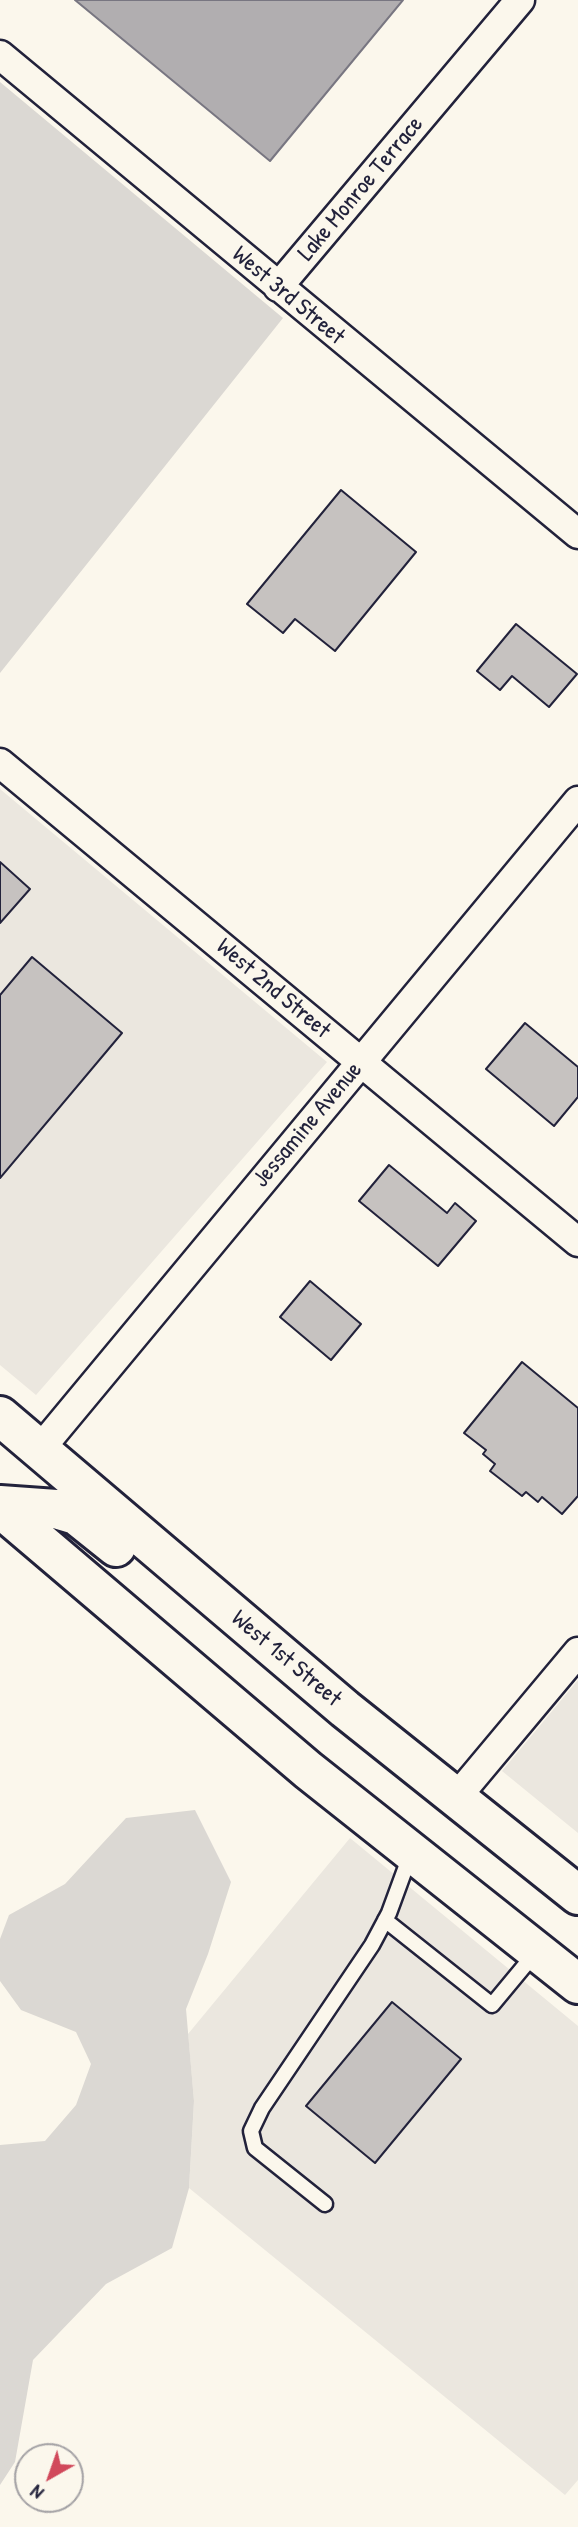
<!DOCTYPE html>
<html>
<head>
<meta charset="utf-8">
<style>
  body { margin:0 }
  #map { position:relative; width:578px; height:2527px; overflow:hidden; background:#fbf7ec; font-family:"Patrick Hand",sans-serif }
  canvas { display:block }
  .north { position:absolute; left:14px; top:2443px; width:70px; height:70px; box-sizing:border-box; background:#fbf7ec; border:2px solid #a4a2a5; border-radius:50%; rotate:220deg; font-size:19px; font-weight:700; line-height:28px; text-align:center; color:#22223b }
  .north::after { content:''; display:block; margin:auto; width:24px; height:32px; background:#d1495b; clip-path:polygon(50% 0,100% 100%,50% 72%,0 100%) }
</style>
</head>
<body>
<div id="map">
<canvas width="578" height="2527"></canvas>
<div class="north">N</div>
</div>
<script>
const g = document.querySelector('canvas').getContext('2d');
g.lineJoin = 'round';
function paint(path, color) { g.fillStyle = color; g.fill(path, 'evenodd'); }
function strokePath(path, color, width, dash) { g.strokeStyle = color; g.lineWidth = width; g.lineCap = dash ? 'butt' : 'round'; g.setLineDash(dash || []); g.stroke(path); }
function write(font, color, halo, rows, align = 'center') {
  g.font = font + ' "Patrick Hand",sans-serif'; g.lineWidth = 5; g.setLineDash([]); g.textBaseline = 'middle'; g.strokeStyle = halo; g.fillStyle = color; for (const [text, x, y, turn = 0] of rows) {
    g.save(); g.translate(x, y); g.rotate((+turn || 0) * Math.PI / 180); g.textAlign = isNaN(turn) ? turn : align; if (halo) g.strokeText(text, 0, 0); g.fillText(text, 0, 0); g.restore();
  }
}
paint(new Path2D(`
  M0,789l327,273 -291,333 -36,-30z
  M578,1680v153l-76,-62z
  M350,1838l228,188v454l-13,15 -376,-307 5,-87 -6,-67z`), '#ebe7df');
paint(new Path2D(`
  M0,82l283,236 -283,355z
  M195,1810l36,72 -23,72 -22,55 8,92 -5,87 -17,60 -66,36 -73,76 -18,102 -15,23v-340l45,-4 31,-36 15,-41 -15,-32 -55,-22 -21,-29v-42l9,-24 56,-31 61,-66z`), '#dbd8d3');
const water = new Path2D(`
  M75,0h328l-133,161z`);
paint(water, '#b1aeb0');
strokePath(water, '#787681', 2);
const building = new Path2D(`
  M341,490l75,62 -81,99 -40,-32 -12,14 -36,-29z
  M516,624l61,50 -28,33 -37,-31 -12,14 -23,-19z
  M0,862l30,27 -30,34z
  M32,957l90,76 -122,145v-183z
  M525,1023l53,44v30l-24,29 -68,-57z
  M389,1165l58,48 8,-10 21,18 -38,45 -79,-65z
  M310,1281l51,43 -30,36 -51,-43z
  M522,1362l56,46v88l-16,18 -20,-17 -4,5 -12,-10 -4,4 -32,-25 5,-7 -12,-10 3,-4 -22,-17z
  M392,2002l69,57 -86,104 -69,-57z`);
paint(building, '#c6c2c0');
strokePath(building, '#22223b', 2);
const service = new Path2D(`
  M385,1920l107,85 44,-53
  M325,2204l-70,-56 -4,-17 11,-23 110,-163 17,-32 22,-60`);
const minor = new Path2D(`
  M0,55l578,479
  M278,287l242,-287
  M0,763l578,479
  M40,1449l538,-648
  M455,1799l123,-147`);
const primary = new Path2D(`
  M0,1416l345,293 233,186
  M0,1505l56,4 20,6 40,32
  M0,1508l308,262 270,214`);
strokePath(service, '#22223b', 19);
strokePath(minor, '#22223b', 33);
strokePath(primary, '#22223b', 44);
strokePath(service, '#fbf7ec', 14);
strokePath(minor, '#fbf7ec', 28);
strokePath(primary, '#fbf7ec', 38);
write('24px', '#22223b', '#fbf7ec', [
  ["Lake Monroe Terrace",361,189,-50],
  ["West 3rd Street",288,296,40],
  ["West 2nd Street",273,989,40],
  ["Jessamine Avenue",308,1125,-50],
  ["West 1st Street",286,1659,40]
]);
</script>
</body>
</html>
